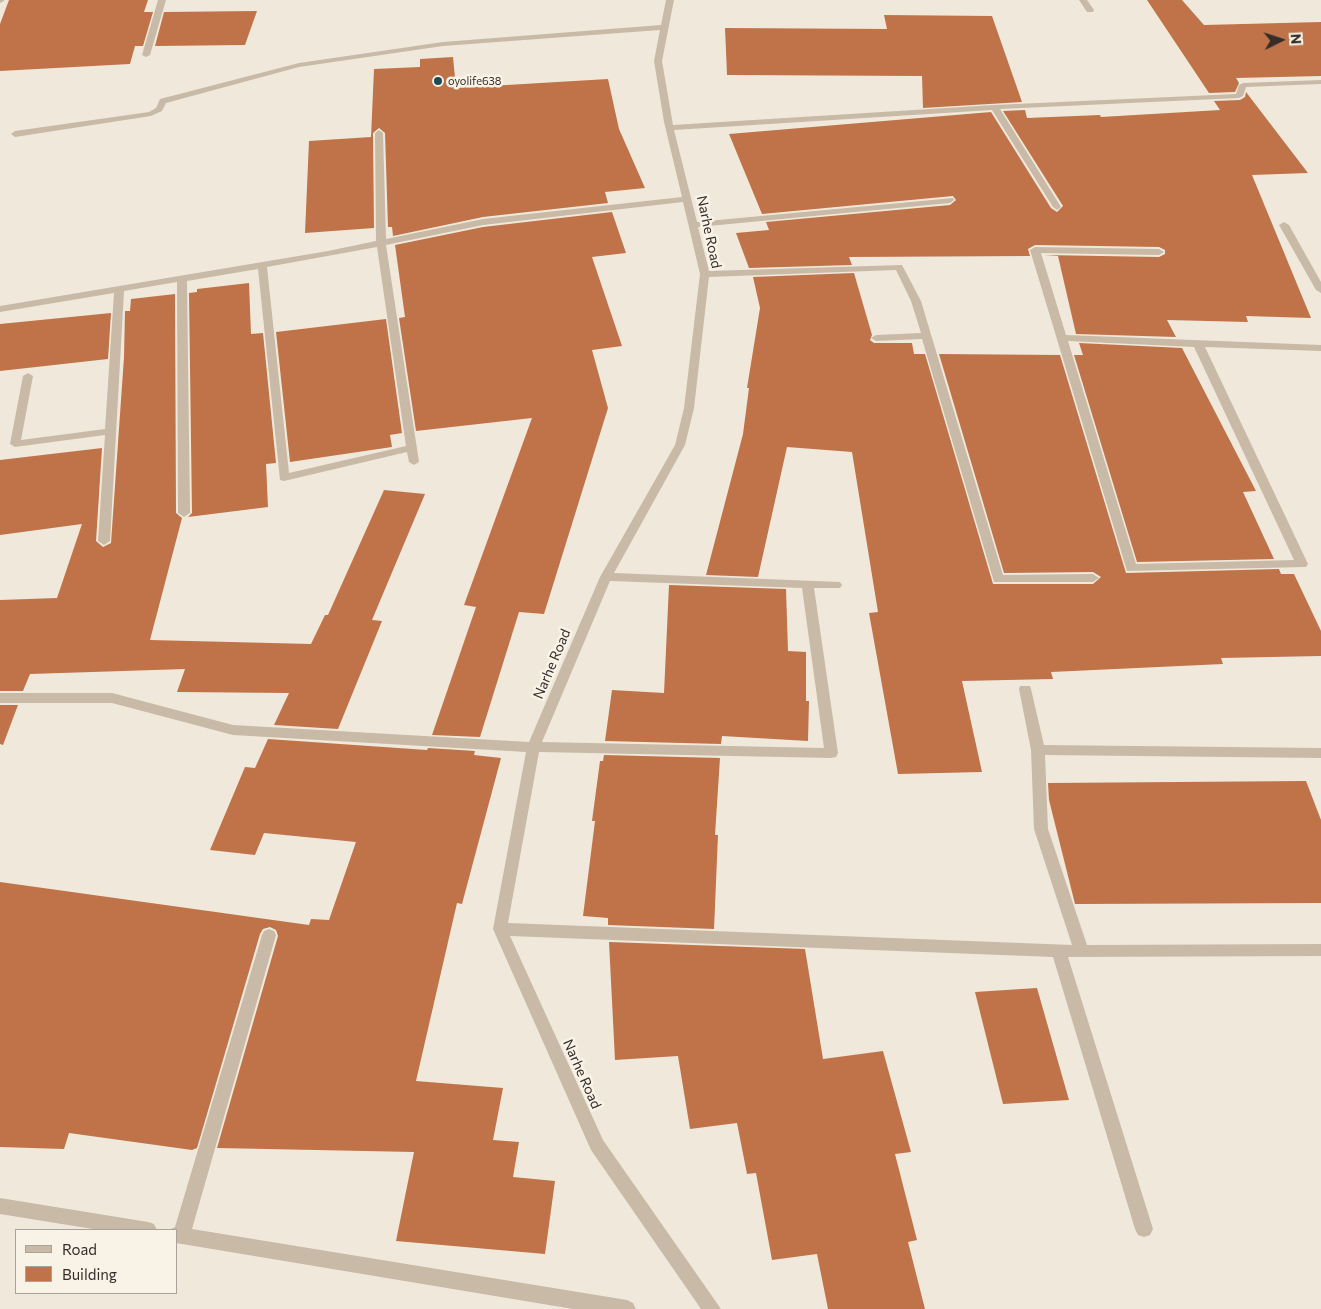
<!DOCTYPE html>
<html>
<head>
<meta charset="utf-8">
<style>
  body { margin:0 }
  #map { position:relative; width:1321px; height:1309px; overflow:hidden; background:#f0e9db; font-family:Commissioner,sans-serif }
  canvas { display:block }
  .legend { position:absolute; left:15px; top:1229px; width:162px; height:65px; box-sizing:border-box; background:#f8f2e7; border:1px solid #aaa39b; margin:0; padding:6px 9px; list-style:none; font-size:15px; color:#352d28 }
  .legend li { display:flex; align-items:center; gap:10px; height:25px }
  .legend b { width:25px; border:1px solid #aaa39b }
  .north { position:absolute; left:1256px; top:15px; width:50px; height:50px; -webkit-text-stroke:4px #f8f2e7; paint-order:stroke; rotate:86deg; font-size:14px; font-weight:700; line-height:20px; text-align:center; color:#352d28 }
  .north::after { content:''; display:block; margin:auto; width:18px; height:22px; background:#352d28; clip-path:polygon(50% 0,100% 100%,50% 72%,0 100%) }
</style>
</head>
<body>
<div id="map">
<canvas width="1321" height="1309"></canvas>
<ul class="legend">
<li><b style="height:6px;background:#c8baa7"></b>Road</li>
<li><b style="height:14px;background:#c07349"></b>Building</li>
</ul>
<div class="north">N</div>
</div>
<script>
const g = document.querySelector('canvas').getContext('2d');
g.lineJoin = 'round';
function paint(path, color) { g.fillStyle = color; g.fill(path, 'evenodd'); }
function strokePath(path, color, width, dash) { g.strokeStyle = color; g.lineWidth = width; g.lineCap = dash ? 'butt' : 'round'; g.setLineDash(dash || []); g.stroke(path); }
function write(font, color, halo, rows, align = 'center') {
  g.font = font + ' Commissioner,sans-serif'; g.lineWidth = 5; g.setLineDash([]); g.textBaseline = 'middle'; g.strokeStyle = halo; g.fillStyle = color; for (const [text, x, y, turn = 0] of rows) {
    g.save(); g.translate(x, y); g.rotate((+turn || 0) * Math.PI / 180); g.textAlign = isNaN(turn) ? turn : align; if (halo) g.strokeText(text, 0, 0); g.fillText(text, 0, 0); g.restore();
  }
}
paint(new Path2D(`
  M9,0h139l-4,12h9l-10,34h-8l-5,18 -130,7v-47z
  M1147,0h35l22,25 117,-3v54l-85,2 3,5 -4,9 -26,1z
  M257,11l-12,34 -90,1 9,-34z
  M884,15l108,1 30,86 -99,6 -1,-32 -195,-1 -2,-47 162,1z
  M453,57l3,31 152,-9 11,50 26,59 -40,4 3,11 -125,14 -90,19 -1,-9h-4l-3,-94 -6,-5 -6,5 1,95 -69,5 4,-92 62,-4 3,-68 46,-2v-8z
  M1246,92l62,81 -56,2 59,143 -65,-2 2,6 -81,-2 9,17 -100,-3 -18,-78 -14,-1 115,2 6,-3v-4l-6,-3 -124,-2 -7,4 2,7 -181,1 3,8 -103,3 -13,-35 33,-3 -3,-8 184,-17 6,-5 -3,-4 -191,18 -33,-80 262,-22 60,96 6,4 6,-6 -60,-95 22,-1 2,8 73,-3 1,2 119,-7 -6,-9 26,-1 5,-3z
  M612,212l14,41 -34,4 30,89 -30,4 16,58 -64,206 -25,-2 -39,125 -48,-2 44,-128 -12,-2 68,-187 -116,13 -17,-113 6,-1 -10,-72 88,-18z
  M854,273l18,62 -2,5 4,3h38l2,11h11l68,230h100l8,-7 -8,-5 -89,1 -65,-219 121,1 66,218 153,-4 2,5h13l27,57v25l-100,2 2,6 -172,8 2,7 -91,2 20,91 -84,2 -29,-161 9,-1 -26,-160 -65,-5 -29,130 -52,-2 37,-141 6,-46h-2l13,-80 -7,-31z
  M249,283l2,51 12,-1 13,130 -10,1 2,43 -80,10 4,-4 -3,-220 8,-1v-3z
  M175,294l1,219 6,5 -32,122 161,4 14,-29h3l56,-125 41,4 -53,126 10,1 -44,108 -64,-4 15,-32 -112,-1 8,-23 -155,5 -7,17h-23v-91l57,-2 25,-74 -82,11v-75l102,-12 -6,93 7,6 8,-4 13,-186 1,-46h5l1,-12z
  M111,313l-3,46 -108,12v-47z
  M386,319l16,114 -12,2 2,12 -102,15 -14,-130z
  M1079,343l103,5 74,143 -13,1 31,67 -137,3 -63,-207h9z
  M669,585l117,4 2,62 18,1v49h3l-1,40 -86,-5 -1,8 -116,-3 7,-51 52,3z
  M0,705h18l-15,40 -3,-1z
  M268,739l159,11 1,-2 47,3 -1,4 27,3 -39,146 -5,-1 -41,178 87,7 -10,52 26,2 -6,35 42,4 -10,73 -149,-13 18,-89 -197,-4 61,-212 -2,-6 -6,-3 -7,2 -3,5 -63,214 -5,2 -123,-17 -5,16 -64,-2v-265l309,43 2,-6 18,1 27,-78 -92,-9 -9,22 -45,-5 35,-83 10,1z
  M604,755l116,3 -5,77h3l-4,94 -106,-4v-7l-25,-2 12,-95h-3l8,-60h3z
  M1306,781l15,39v83l-246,1 -26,-104 -1,-17z
  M609,942l196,7 18,110 60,-8 28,101 -16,2 22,86 -9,2 17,67h-97l-11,-55 -45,6 -16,-87 -9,1 -10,-51 -47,6 -12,-73 -63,4z
  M1037,988l32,112 -66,4 -28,-112z`), '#c07349');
paint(new Path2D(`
  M0,0h4v1l-4,2z
  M158,0h8l-16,55 -4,2 -4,-2z
  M666,0h8l-12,61 11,64 321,-20 242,-11 3,-9 4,-2 78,-3v4l-75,3 -3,9 -4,2 -239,11 61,98 -4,3 -4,-3 -61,-97 -318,20 23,92 256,-24 1,2 -4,3 -252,24 11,44 193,-6 19,36 82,274 90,-1 6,4 -6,4h-99l-72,-243 -46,2 -5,-3 5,-3 45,-2 -10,-32 -15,-31 -187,7 -15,131 -9,37 -71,128 226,9 2,3 -2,3h-26l24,165 -2,4 -5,1 -292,-6 -31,171 564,22 -38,-116 -3,-79 -12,-61 1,-3h10l1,3 13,56 277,3v10l-276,-3 3,74 39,116 234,-1v12l-253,1 85,272 -3,6 -6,2 -6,-2 -3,-6 -82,-272 -543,-21 93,204 118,169h-20l-110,-159 -98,-221 33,-177 -293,-17 -121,-32h-112v-10h112l121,32 296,17 71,-165 75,-132 9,-37 16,-134 -17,-72 -200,23 -97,20 33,217 -5,3 -5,-3 -2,-10 -123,29 -4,-1 -22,-211 -71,12 3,232 -6,4 -6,-4 -1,-231 -53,9 -14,250 -6,4 -6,-4 7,-106 -90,12 -5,-3 13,-68 5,-3 5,3 -12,64 84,-11 9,-136 -114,19v-6l328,-55 48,-10 -1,-108 4,-3 4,3 3,106 97,-20 199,-22 -18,-75 -10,-61 6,-31 -217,16 -144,21 -133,36 -4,8 -11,5 -136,21 -4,-3 4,-3 134,-19 7,-4 4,-9 139,-36 144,-21 218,-17zM377,247l29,199 -117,27 -22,-206zM610,581l192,7 22,160 -282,-6z
  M1079,0h8l7,10 -1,2h-6z
  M1284,222l5,3 32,57v11l-5,-3 -37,-65z
  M1035,247l124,2 5,3 -5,3 -118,-2 25,82 255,10v6l-116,-4 103,217 -2,3 -179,4 -97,-321zM1068,341l126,6 100,213 -158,4z
  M269,929l5,2 2,4 -84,294 435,71 6,3 3,6h-63l-397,-66v-13h-7l6,-3 87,-292 2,-4z
  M0,1198l148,24 6,2 3,6h-58l-99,-16z`), '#c8baa7');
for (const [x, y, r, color] of [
  [438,81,5,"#1f4b54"]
]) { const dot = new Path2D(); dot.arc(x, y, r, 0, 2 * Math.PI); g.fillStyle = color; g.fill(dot); strokePath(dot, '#f8f2e7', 2); }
write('11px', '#352d28', '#f8f2e7', [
  ["oyolife638",448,81]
], 'left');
write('14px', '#352d28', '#f8f2e7', [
  ["Narhe Road",709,232,78],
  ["Narhe Road",552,664,-67],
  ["Narhe Road",582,1074,66]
]);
</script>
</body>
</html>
